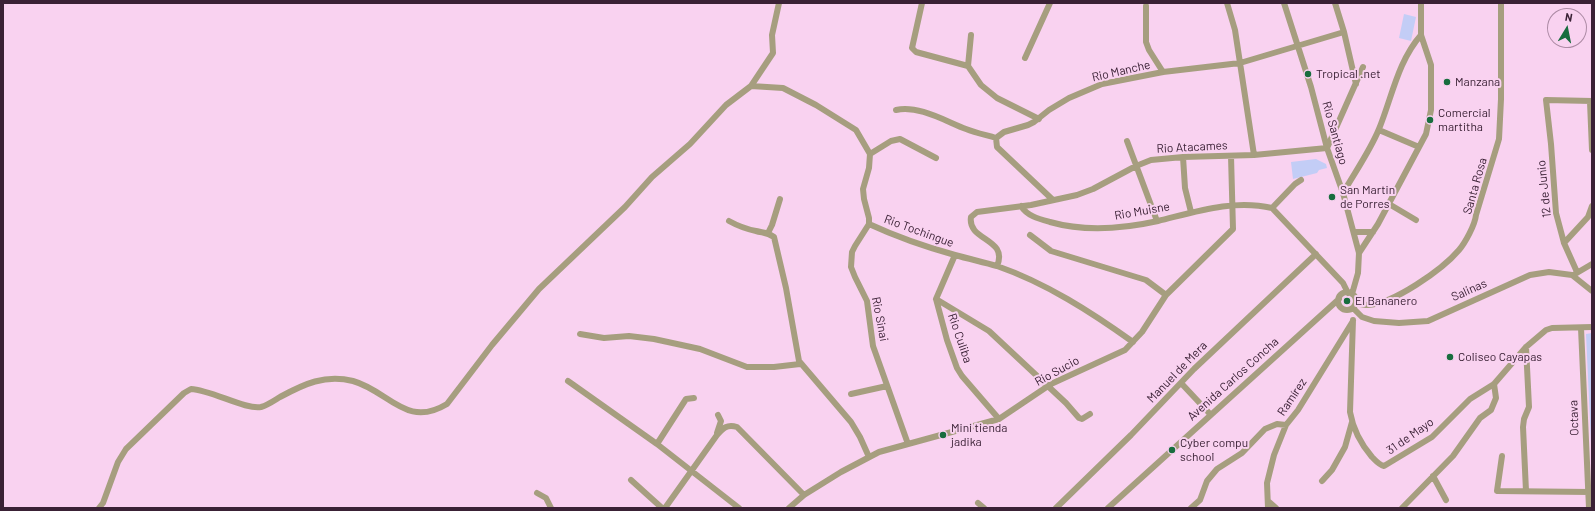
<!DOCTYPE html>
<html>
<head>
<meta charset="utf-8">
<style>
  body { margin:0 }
  #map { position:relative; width:1595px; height:511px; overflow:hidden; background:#f9d2f0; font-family:Barlow,sans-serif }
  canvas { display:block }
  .frame { position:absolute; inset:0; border:4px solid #3a2135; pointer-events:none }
  .north { position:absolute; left:1547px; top:8px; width:40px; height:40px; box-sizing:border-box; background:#f9d2f0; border:1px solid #ad8ba5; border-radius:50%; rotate:10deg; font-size:11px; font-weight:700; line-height:16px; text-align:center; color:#3a2135 }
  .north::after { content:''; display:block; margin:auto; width:14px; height:18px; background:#186d3e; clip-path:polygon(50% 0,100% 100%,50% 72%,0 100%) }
</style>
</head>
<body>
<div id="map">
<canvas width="1595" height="511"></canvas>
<div class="frame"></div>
<div class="north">N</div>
</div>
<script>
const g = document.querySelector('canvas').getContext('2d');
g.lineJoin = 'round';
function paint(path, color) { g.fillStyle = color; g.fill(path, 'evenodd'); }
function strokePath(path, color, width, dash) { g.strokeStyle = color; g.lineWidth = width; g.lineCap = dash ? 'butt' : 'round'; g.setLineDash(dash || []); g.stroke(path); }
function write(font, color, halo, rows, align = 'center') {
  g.font = font + ' Barlow,sans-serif'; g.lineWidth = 4; g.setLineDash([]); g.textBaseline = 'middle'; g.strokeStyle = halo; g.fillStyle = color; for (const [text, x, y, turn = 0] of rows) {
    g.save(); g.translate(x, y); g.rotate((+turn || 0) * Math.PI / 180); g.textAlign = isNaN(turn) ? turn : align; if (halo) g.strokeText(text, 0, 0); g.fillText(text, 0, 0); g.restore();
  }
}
paint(new Path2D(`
  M1404,14l12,3 -5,24 -12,-3z
  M1316,159l10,5 1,4 -8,2 -2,3 -24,6 -2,-17z
  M1592,333v133l-6,-132z`), '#c3cdf6');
strokePath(new Path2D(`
  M922,3l-10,45 4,4 52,14 13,19 16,13 42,21
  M1227,3l8,27 19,125
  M1284,3l27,84 16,61 16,45 16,60 -1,20 -6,21
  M1335,3l9,29 12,52
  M1146,6v36l3,8 14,22
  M1025,58l25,-55
  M968,66l3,-31
  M751,86l32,2 33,17 40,25 14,24 -1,14 -6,21 1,10 5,19v6c28,13 57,23 86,31 14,4 28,7 42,11 49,17 94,46 136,76
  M1590,102l2,48
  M896,110c23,-5 49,11 70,19 10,4 20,6 30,9
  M1379,130l40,17
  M1127,141l30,80
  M870,154l21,-13 9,-2 36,19
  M1183,157l2,31 6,24
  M1343,193c12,-21 27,-42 36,-64 13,-32 19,-68 42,-94
  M1053,200l-56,-53 -1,-9 8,-6 24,-7 6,-3 15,-12 20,-12 33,-14 61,-12 77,-9 104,-31
  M1389,204l27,16
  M1021,206c6,10 18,13 29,16 35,10 72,7 108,-1 37,-9 75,-22 114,-13l71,75 5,10
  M1272,208l23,-24 6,-4
  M729,221c9,5 17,8 27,10 7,2 11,1 18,6l12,51 13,73 52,61 9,15 9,20
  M869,224l-14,22 -3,6 -1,15 4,10 12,24 6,45 35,98
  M1354,232h19
  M768,233l4,-8 8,-26
  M1030,235l21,16 95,29 20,15
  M1564,243l24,-26 4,-11
  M1359,253l19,-29 48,-90 5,-24v-45l-10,-30v-32
  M955,255l-19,44 11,41 10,28 5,8 37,43
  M997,266c12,-28 -30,-25 -26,-49l6,-5 54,-7 46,-10 16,-6 43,-23 15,-6 32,-3 71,-2 73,-7 36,-81
  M1577,272l-13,-29 -8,-30 -5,-69 -5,-44 46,1
  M1575,274l17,-10
  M1338 301a9 9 0 1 1 18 0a9 9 0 1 1-18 0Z
  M936,299l53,32 77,72 13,15 3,1 8,-5
  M1356,303c4,1 8,2 12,2 25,-1 74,-35 91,-55 6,-7 16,-25 17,-35l23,-76 2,-40v-96
  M1353,308l9,9 12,4 25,2 29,-2 102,-46 19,-3 23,3 20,16
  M1353,320l-3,92c3,17 10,31 22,45 4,4 7,8 12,9l48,-29 38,-38 24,-15 32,-37 20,-17 6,-2 40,-1
  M1581,328l8,180
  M580,334l24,4 25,-2 25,3 46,10 47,18h27l26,-3
  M568,381l89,63 82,64
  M1181,383l29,31
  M851,394l36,-8
  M717,433l4,-12 -3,-6
  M657,444l29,-45 8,-1
  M1502,456l-5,35 93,1
  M1433,476l13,24
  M631,480l31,28
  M1322,481l10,-11 13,-23 7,-25
  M1526,491l-3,-64 1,-8 5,-12 -3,-60
  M537,493l9,5 5,10
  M1268,501l8,7
  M978,503l6,5
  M99,508l4,-5 15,-41 8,-13 58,-56 7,-4c20,1 55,21 70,18 7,-2 14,-7 19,-10 24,-13 45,-23 73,-16 36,10 53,48 94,23l45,-59 47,-56 86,-82 27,-30 38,-33 36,-39 25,-19 22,-33 -1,-18 7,-32
  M665,508l52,-73c6,-7 10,-11 20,-8l67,68
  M789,508l15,-13 37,-23 38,-20 120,-33 52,-35 74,-34 17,-18 24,-37 67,-66 -2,-73
  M1056,508l75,-73 63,-66 122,-115
  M1108,508l231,-209
  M1191,508l9,-8 7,-19 10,-12 25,-16 23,-24 12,-5 9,1
  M1268,508l-1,-25 7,-28 12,-30 12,-15 55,-89
  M1402,508l51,-52 27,-38 11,-8 5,-12 -2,-14`), '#a69e7f', 6);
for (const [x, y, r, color] of [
  [1308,74,4,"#186d3e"],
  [1447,82,4,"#186d3e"],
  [1430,120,4,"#186d3e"],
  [1332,197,4,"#186d3e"],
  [1347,301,4,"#186d3e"],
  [1450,357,4,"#186d3e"],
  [943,435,4,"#186d3e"],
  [1172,450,4,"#186d3e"]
]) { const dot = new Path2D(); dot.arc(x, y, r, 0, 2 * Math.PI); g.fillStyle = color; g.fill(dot); strokePath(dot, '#f9d2f0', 1.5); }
write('12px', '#3a2135', '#f9d2f0', [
  ["Rio Manche",1121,71,-13],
  ["Rio Santiago",1335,133,74],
  ["Rio Atacames",1192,147,-3],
  ["Santa Rosa",1475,186,-74],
  ["12 de Junio",1544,189,-96],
  ["Rio Muisne",1142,211,-10],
  ["Rio Tochingue",919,231,20],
  ["Salinas",1469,290,-24],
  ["Rio Sinai",880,319,79],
  ["Rio Culiba",960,338,71],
  ["Rio Sucio",1057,371,-29],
  ["Manuel de Mera",1177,372,-46],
  ["Avenida Carlos Concha",1233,379,-42],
  ["Ramírez",1292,397,-56],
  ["Octava",1574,418,-92],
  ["31 de Mayo",1410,436,-35]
]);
write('12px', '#3a2135', '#f9d2f0', [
  ["Tropical .net",1316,74],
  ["Manzana",1455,82],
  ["Comercial",1438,113],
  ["martitha",1438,127],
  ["San Martin",1340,190],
  ["de Porres",1340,204],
  ["El Bananero",1355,301],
  ["Coliseo Cayapas",1458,357],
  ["Mini tienda",951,428],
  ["jadika",951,442],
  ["Cyber compu",1180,443],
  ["school",1180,457]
], 'left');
</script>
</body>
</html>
